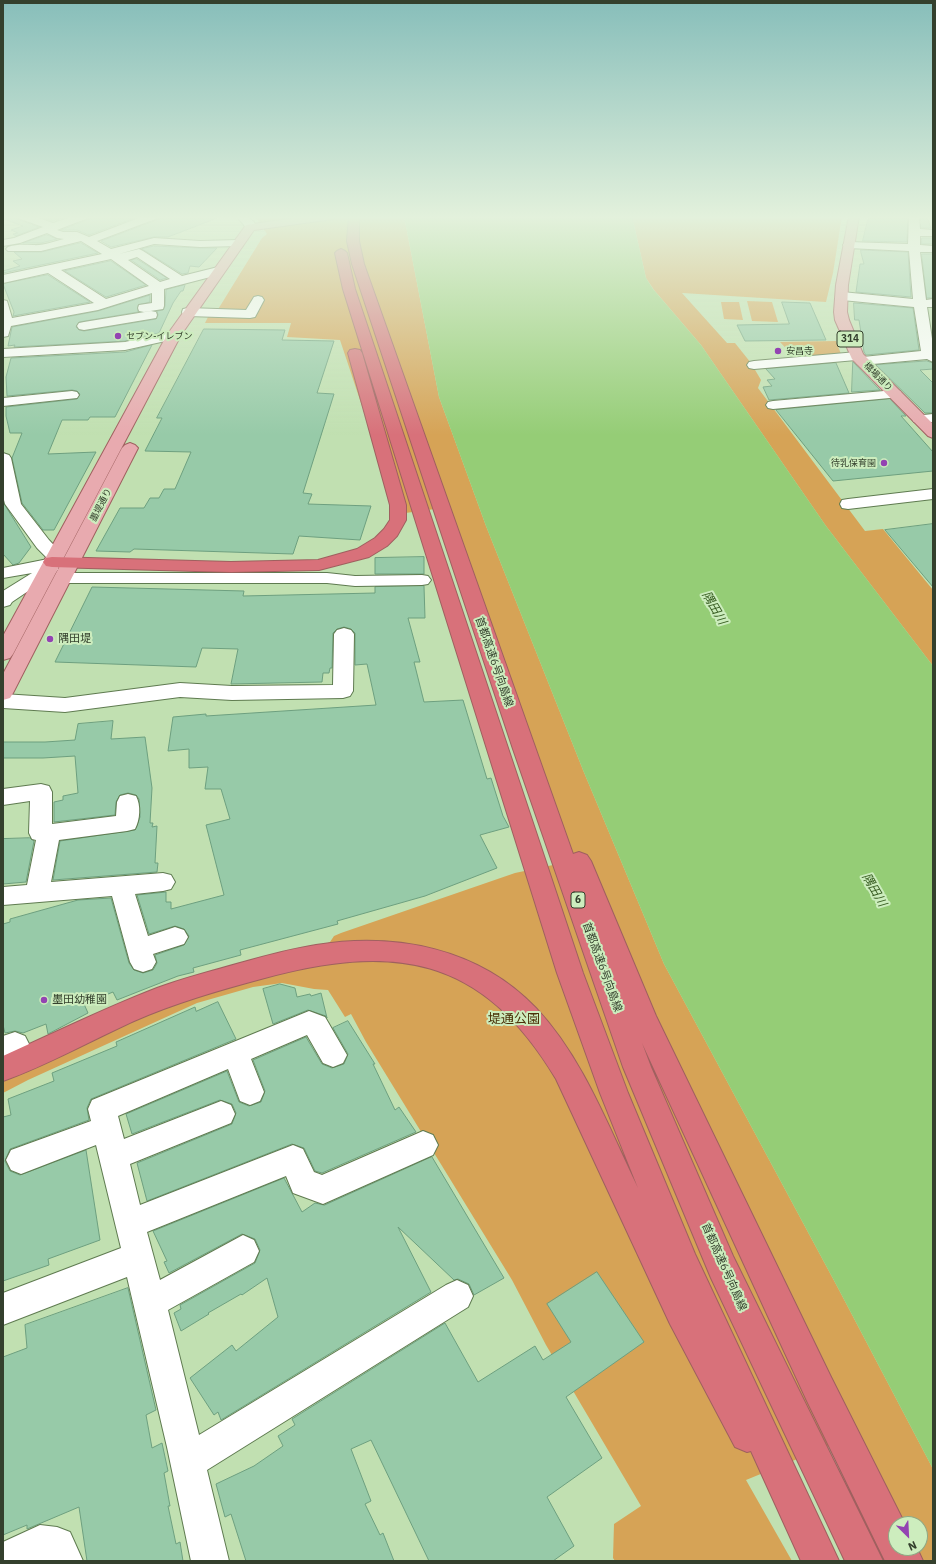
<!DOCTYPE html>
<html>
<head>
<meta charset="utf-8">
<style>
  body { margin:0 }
  #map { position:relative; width:936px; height:1564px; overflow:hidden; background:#c1e0b1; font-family:"IBM Plex Sans",sans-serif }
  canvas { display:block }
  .frame { position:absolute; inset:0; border:4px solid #34402d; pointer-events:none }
  .north { position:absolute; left:888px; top:1516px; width:40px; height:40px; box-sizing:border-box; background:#cdedbe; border:1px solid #90a884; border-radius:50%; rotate:156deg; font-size:11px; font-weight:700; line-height:16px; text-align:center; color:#34402d }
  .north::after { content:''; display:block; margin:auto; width:14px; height:18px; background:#9343b2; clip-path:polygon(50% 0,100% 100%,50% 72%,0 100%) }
</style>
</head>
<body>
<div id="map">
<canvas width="936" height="1564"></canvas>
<div class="frame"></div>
<div class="north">N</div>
</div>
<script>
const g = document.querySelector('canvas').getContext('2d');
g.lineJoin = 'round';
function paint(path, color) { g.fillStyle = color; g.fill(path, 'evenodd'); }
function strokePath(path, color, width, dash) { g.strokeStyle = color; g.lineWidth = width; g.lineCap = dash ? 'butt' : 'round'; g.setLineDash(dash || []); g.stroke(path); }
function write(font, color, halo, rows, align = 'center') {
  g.font = font + ' "IBM Plex Sans","Noto Sans JP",sans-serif'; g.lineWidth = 4; g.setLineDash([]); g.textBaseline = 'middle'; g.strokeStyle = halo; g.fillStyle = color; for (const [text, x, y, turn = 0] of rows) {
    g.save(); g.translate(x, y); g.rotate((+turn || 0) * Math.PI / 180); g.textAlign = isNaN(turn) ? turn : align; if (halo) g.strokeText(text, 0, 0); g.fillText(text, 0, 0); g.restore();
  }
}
paint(new Path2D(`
  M253,216h151l35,181 47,129 97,244 81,194 174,324 95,181v92h-47l-57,-115 -83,34 46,81h-177l-2,-3 1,-34 27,-18 -95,-161 -34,-65 -146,-238 -15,-28 -6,3 -17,-27 -14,-1 -32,-6 -29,4 -56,16 -169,77 -25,13v-13l170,-82 144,-50 13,-6 4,-6 7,-3 174,-60 38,-8 -118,-356 -37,5 -58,-174 -53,-3 4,-14h-86l4,-8 8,-4 45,-73 5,-4 -11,-16zM896,1524h24v24h-24z
  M632,216h210l-9,57 -7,29 -144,-9 45,50h8l16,20 10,17 -3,8 107,143 18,-2 50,61v76l-107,-140 -125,-181 -47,-55 -8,-12z
  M747,301l25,1 6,20 -26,-1z
  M721,302h18l4,18 -19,-1z
  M836,341l5,13 -45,5 -16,-17z`), '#d6a356');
paint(new Path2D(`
  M404,216h228l14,62 7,11 48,56 125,181 107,140v803l-95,-181 -174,-324 -81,-194 -97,-244 -47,-129z`), '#95cd76');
const building = new Path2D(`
  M3,216h13l1,3 22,8 -23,9 -3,-2 5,-1 -7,-3 12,-4 -20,-7z
  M36,216h34l-17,5z
  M90,216h50l-51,19 -12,-5h-16l28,-11z
  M160,216l60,1 -52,20h-14l-43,10 -10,-6 58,-22z
  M869,216h39l-1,26 -44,-1z
  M920,216h7l4,12h-10z
  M47,235l10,4 -16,4h-18z
  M922,238h11v6h-11z
  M81,243l17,10 -95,20v-2l17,-5 -7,-5 9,-2 -8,-7h27z
  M154,246l46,2h17l-18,19 -9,-1 -2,7 -6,1 -40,-25z
  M861,250l47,2 3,45 -55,-5 4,-28h4l-3,-11z
  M922,254h11v44h-6z
  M137,259l30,19 -7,2 -29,-20z
  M111,261l35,24 -40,12 -41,-26z
  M48,275l42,27 -77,14 1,-4 -11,-28z
  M185,285l-2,6h-2l-8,12 -14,30 -34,8 -111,6 1,-2 -7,1 4,-19 86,-16 52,-16v7l-12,3v7l-59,10 -3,5 3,3 5,1 72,-12 2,-4 -1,-4 6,-1 2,-4 1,-16z
  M782,302l28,1 16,37 -81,1 -8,-16 52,-1z
  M854,303l59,5 6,42 -53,5 -2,-3 -5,-32h-4z
  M204,329l81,1 -3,10 52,1 -17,52 17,1 -31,99 9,1 -4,10 63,2 -11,34 -61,-4 -6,18 -159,-5 -4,3 -34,-1 24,-43h24l6,-10h9l5,-9h11l16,-37 -46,-1 17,-33h-5z
  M152,345l-37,72h-25l-2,3h-26l-14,34 48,-2 -42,78h-11l-21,-27 -10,-45 10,-25h-12l-4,-17v-9l71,-8 3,-5 -3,-3 -5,-1 -65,6 -1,-19 5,-19 114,-6z
  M927,361l6,2v6l-13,1 13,13v30h-8l-49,-48z
  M853,362l27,28 -28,2z
  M836,363l13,30 -80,7 -6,-13 9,-1 -5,-6 8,-1 -9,-10z
  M890,399l16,17h-5l32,36v19l-100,10 -57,-71z
  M3,502l28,45 -12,16 -6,2 -10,-11z
  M933,524v63l-48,-57z
  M424,557v17h-49v-16z
  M424,586l1,32h-17l12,44h-6l10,40 39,-2 24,79 4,-1 12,38 6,11 -29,8 17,33 -72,28 -88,25 1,3 -98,26 1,5 -48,13 1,4 -16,4 -61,24 -4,-8 -29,12 4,9 -40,21 -2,-10 -23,9 -8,-2 -10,2 -2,-8v-101l7,-2v-3l68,-19 33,-2 18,65 5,7 9,3 10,-3 4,-7 -2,-8 29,-10 5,-9 -5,-7 -9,-3 -26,8 -12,-39 29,-3v10h5v7l53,-14 -18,-70 24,-6 -9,-30h-16l3,-22 -19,1v-19l-21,2 5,-34 33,-3v2l170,-11 -9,-41 -12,1v-32l-4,-4 -7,-2 -7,2 -4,4 -1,35h-2l-1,5h-6l-1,9 -91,2 7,-35 -36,-1 -6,19 -141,-5 37,-75 152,4 -1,5 132,-3v-6z
  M113,721l-2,18 34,-2 7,51 -2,35h3l-1,4 5,-1 -2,37h3l-1,9 -104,8 7,-39 75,-11 5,-13 -1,-18 -3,-4 -8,-2 -8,2 -4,7 -1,13 -61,7v-20l9,-2v-4l15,-3 -3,-37 -32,2h-40v-16h42l30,-2 3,-16z
  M30,838l4,3 -8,41 -23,2v-45z
  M280,984l15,4 2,9 13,-3 1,2 10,-3 6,25 -1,-2 -18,-6 -35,14 -10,-35z
  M218,1002l18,37 -145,60 -4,9 2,12 -79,29 -5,12 5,10 10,4 66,-25 14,90 -52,19 1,6 -46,16v-164l8,-2 -3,-16 46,-18 -2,-8 65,-27 -1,-4 79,-35 1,4z
  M348,1021l27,43h-2l22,46 4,-3 17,25 -94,41 -7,-2 -11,-23 -12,-4 -145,57 -10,-38 95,-39 4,-11 -4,-9 -12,-4 -88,34 -6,-20 101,-43 12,31 10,4 12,-4 4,-11 -12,-31 53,-23 16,27 10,4 12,-4 4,-10 -15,-26z
  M432,1157l72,121 -30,17 -5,-11 -11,-5 -4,1 -56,-53 33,65 -210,128 -3,-8 -4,3 -24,-37 42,-33 4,6 42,-34 -11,-39 -25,17 -1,-1 -33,19 1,1 -28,17 -7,-18 7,-4 -1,-4 75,-42 5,-13 -5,-11 -13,-5 -73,39 -5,-11 3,-1 -14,-30 131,-53 18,34 13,-9 9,2z
  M597,1272l47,70 -78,55 36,61 -55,39 27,49 -21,15h-124l-58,-121 -20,9 20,52 -6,3 15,31 3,-2 11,28h-148l-15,-47 -6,3 -9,-33 38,-18 29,-20 -5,-10 17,-11 -3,-6 153,-96 33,59 57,-36 8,14 28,-18 -24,-38z
  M128,1288l28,122 -10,5 6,33 10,-5 6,28 -4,2 6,33h-2l8,38 4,-2 3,19h-96l-8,-54 -52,22v-4l-24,10v-178l24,-9 -2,-23z`);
paint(building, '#97caa8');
strokePath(building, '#6d9f7f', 1);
const minor = new Path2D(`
  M17,216h15l21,7 21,-7h15l-1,2 -31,12 6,2h14l12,5 55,-21h15l-1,2 -61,23 14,8 43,-11 46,3 38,-1 4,1 2,2 -2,2 -4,1 -38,1 -46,-3 -35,10 20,-5 4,2 39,25 36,-9 4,1 2,3 -2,3 -58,15v17l-1,3 -19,3 -5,-1 -1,-3 1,-3 13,-2v-10l-54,17 -87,16 -3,10 -5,1v-37l4,1 5,17 82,-15 -46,-30 -45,10v-8l99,-21 -21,-13 -40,10h-33l-2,-2 2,-2c9,-3 16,-2 25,-2 10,1 22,-4 31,-6l-7,-1 -10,-5 -27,10 -17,3v-6l11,-2 29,-11 -25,-9zM137,257l33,22 -10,3 -32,-22zM111,259l38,27 -43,13 -45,-29z
  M236,216h11l7,6 2,5 -6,3 -4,-1 -2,-4z
  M909,216h10l1,13 13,1v6h-13v9l13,1v6h-13l6,48 7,-1v8h-6l6,38v17l-6,-3 -65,6 -5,-1 -1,-4 -102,9 -5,-1 -2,-3 2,-3 5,-1 103,-9 5,1 1,4 58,-6 -7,-44 -72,-7 -4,-1 -2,-3 2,-3 4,-1 71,7 -4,-48 -60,-3 -4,-1 -2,-2 2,-2 4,-1 59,2z
  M258,296l4,1 2,3 -9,17 -5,1 -62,-2 -5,-1 -1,-3 1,-3 5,-1 58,2 8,-13z
  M151,311l5,1 1,3 -1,3 -72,12 -5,-1 -2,-3 2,-3 5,-1z
  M174,331l5,1 2,3 -2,3 -54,12 -122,7v-8l122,-7z
  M895,390l5,1 2,3 -2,3 -127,12 -5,-1 -2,-3 2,-3 5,-1z
  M72,391l5,1 2,3 -2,3 -74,8v-8z
  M933,414v8l-14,1 -5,-1 -2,-3 2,-3z
  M3,453l6,2 2,3 10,46 28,36 15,16 -3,4 -7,1 4,8 -3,4 -43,29 -2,3 -7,2v-16l29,-18 -29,5v-10l45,-9 -11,-11 -32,-44 -2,-8z
  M933,489v10l-85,10 -6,-1 -2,-4 2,-4 6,-1z
  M63,573h264l28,3 67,-1 6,1 3,4 -3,4 -6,1 -67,1 -28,-3h-264l-6,-1 -3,-4 3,-4z
  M344,628l7,2 3,4 -1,57 -3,5 -7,2 -111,2 -52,-3 -115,15 -62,-4v-14l62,4 115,-15 52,3 101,-1 1,-51 3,-4z
  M41,784l8,2 3,6v32l64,-8 1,-14 3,-6 8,-2 8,2c5,9 4,24 -1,33l-8,2 -68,9 -8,42 112,-9 8,2 4,7 -4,7 -8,2 -28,3 13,42 27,-9 9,3 4,7 -4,7 -31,10 3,8 -4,7 -9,3 -9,-3 -4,-7 -18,-66 -109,9v-18l24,-2 9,-45 -4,-1 -3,-6 1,-32 -27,4v-16z
  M309,1011l16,6 22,38 -4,8 -10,4 -10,-4 -16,-28 -56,24 13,33 -4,9 -10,4 -10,-4 -12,-32 -110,47 6,23 97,-38 10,4 4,9 -4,9 -101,41 10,41 153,-60 10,4 11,23 8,3 101,-44 10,4 5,10 -5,10 -110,49 -30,-11 -7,-17 -139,56 13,48 83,-45 11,5 5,11 -5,11 -86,48 31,125 247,-150 11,-5 11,5 5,11 -5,11 -261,163 22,91h-38l-24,-114 -40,-170 -124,48v-32l118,-45 -25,-103 -75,29 -10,-4 -5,-10 5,-10 80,-29 -3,-12 4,-9z
  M15,1032l10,4 4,8 -4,8 -22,8v-24z
  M40,1525l17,2 13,5 13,29h-80v-19z`);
const major = new Path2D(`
  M309,216h29l-5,3 -79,11 -73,105 -168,319 -3,4 -7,2v-24l164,-301 79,-110z
  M849,216h10l-11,69 -1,27 2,8 14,34 70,70v14l-5,-2 -76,-77 -17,-39 -1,-8 2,-27z
  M130,443l5,2 3,3 -125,245 -3,5 -7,2v-26l119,-226 3,-3z`);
const highway = new Path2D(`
  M349,216h10v25l5,23 209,590 6,-2 8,3 4,6 65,155 175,361 74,147h-9v24h21l6,13h-38l-78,-160 -165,-358 9,24 82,189 150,305h-38l-134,-283 -88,-211 -110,-318 -161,-485 -5,-23z
  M341,249l4,2 2,2 8,36 228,684 45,120 67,161 144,307h-38l-50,-110 -4,1 -12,-5 -65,-123 -114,-245c-75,-125 -163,-136 -295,-100 -44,12 -86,24 -127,42 -44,20 -86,44 -131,60v-25c51,-23 102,-48 154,-68 27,-10 55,-17 83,-25 25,-7 50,-14 76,-18 79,-13 163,3 220,63 47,50 72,118 102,180l-38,-95 -43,-120 -214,-684 -8,-36 2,-2z
  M355,349l5,1 2,3 44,152v15l-9,16 -10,10 -18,11 -50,13 -88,2 -179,-5 -6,-1 -3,-4 3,-4 6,-1 179,5 87,-2 39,-11 18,-11 9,-9 6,-9v-15l-42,-152 2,-3z`);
strokePath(minor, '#5f7b50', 2);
strokePath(major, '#9f605f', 2);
strokePath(highway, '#9f605f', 2);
paint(minor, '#fff');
paint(major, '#e8aaaf');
paint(highway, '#d8717a');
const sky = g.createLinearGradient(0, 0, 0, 435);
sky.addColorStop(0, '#87beba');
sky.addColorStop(0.5, '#e3f1dc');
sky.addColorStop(1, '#e3f1dc00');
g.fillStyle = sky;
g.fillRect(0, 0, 936, 435);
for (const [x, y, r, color] of [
  [118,336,4,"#9343b2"],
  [778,351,4,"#9343b2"],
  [884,463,4,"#9343b2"],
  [50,639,4,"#9343b2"],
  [44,1000,4,"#9343b2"]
]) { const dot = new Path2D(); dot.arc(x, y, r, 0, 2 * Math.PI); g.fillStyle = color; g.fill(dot); strokePath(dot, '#cdedbe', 1.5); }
write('9px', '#34402d', '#cdedbe', [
  ["セブン-イレブン",126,336],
  ["安昌寺",786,351],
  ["待乳保育園",876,463,"right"]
], 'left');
write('9px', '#34402d', '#cdedbe', [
  ["橋場通り",878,377,45],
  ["墨堤通り",101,505,-63]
]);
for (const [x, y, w] of [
  [850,339,26],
  [578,900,14]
]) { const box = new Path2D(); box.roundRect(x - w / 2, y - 8, w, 16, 3); g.fillStyle = '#cdedbe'; g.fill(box); strokePath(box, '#34402d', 1); }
write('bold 10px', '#34402d', null, [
  ["314",850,339],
  ["6",578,900]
]);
write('11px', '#34402d', '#cdedbe', [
  ["隅田堤",58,639],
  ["墨田幼稚園",52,1000]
], 'left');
write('11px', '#34402d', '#cdedbe', [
  ["首都高速6号向島線",494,662,71],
  ["首都高速6号向島線",602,967,70],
  ["首都高速6号向島線",724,1267,66]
]);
write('italic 12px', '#365b20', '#cdedbe', [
  ["隅田川",714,608,60],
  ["隅田川",874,890,60]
]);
write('13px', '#493108', '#cdedbe', [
  ["堤通公園",514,1019]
]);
</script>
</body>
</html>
